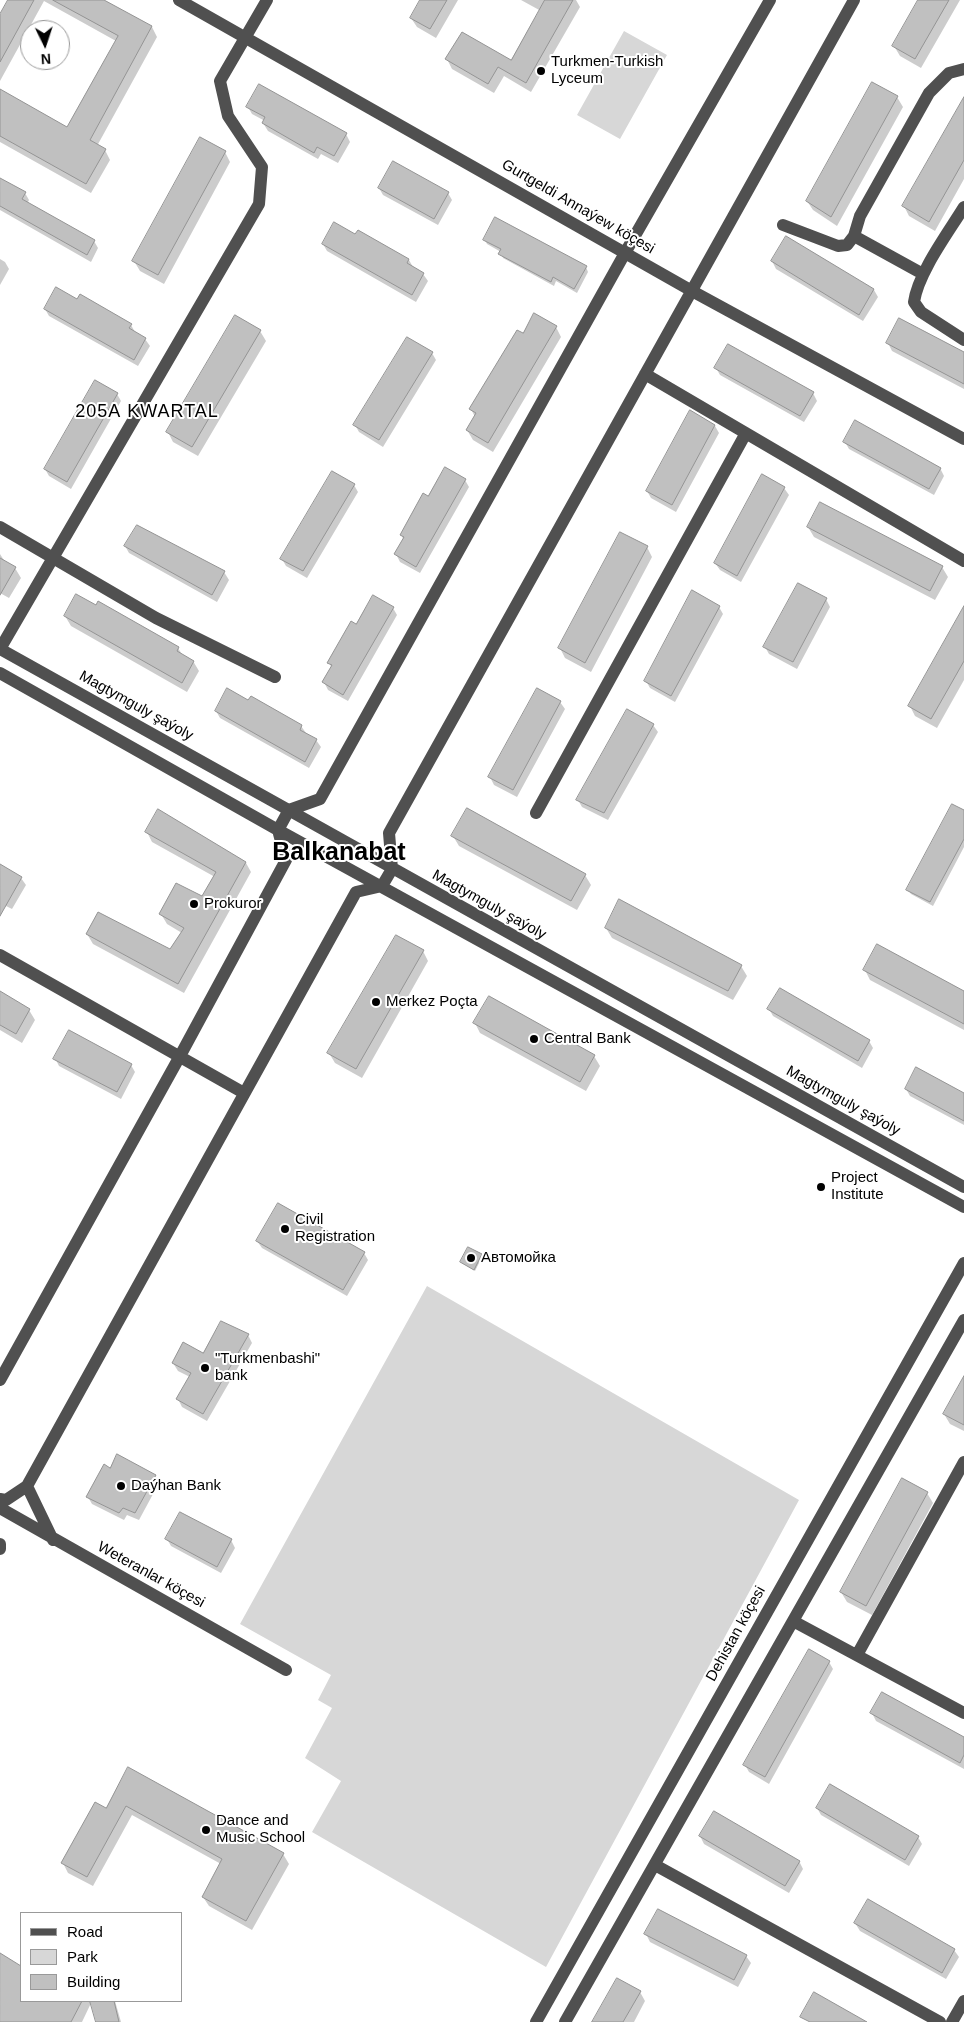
<!DOCTYPE html>
<html>
<head>
<meta charset="utf-8">
<style>
  body { margin:0 }
  #map { position:relative; width:964px; height:2022px; overflow:hidden; background:#fff; font-family:Arial,sans-serif }
  canvas { display:block }
  .legend { position:absolute; left:20px; top:1912px; width:162px; height:90px; box-sizing:border-box; background:#fff; border:1px solid #999; margin:0; padding:6px 9px; list-style:none; font-size:15px; color:#000 }
  .legend li { display:flex; align-items:center; gap:10px; height:25px }
  .legend b { width:25px; border:1px solid #999 }
  .north { position:absolute; left:20px; top:20px; width:50px; height:50px; box-sizing:border-box; background:#fff; border:1px solid #999; border-radius:50%; rotate:176deg; font-size:14px; font-weight:700; line-height:20px; text-align:center; color:#000 }
  .north::after { content:''; display:block; margin:auto; width:18px; height:22px; background:#000; clip-path:polygon(50% 0,100% 100%,50% 72%,0 100%) }
</style>
</head>
<body>
<div id="map">
<canvas width="964" height="2022"></canvas>
<ul class="legend">
<li><b style="height:6px;background:#505050"></b>Road</li>
<li><b style="height:14px;background:#d7d7d7"></b>Park</li>
<li><b style="height:14px;background:#c0c0c0"></b>Building</li>
</ul>
<div class="north">N</div>
</div>
<script>
const g = document.querySelector('canvas').getContext('2d');
g.lineJoin = 'round';
function paint(path, color) { g.fillStyle = color; g.fill(path, 'evenodd'); }
function strokePath(path, color, width, dash) { g.strokeStyle = color; g.lineWidth = width; g.lineCap = dash ? 'butt' : 'round'; g.setLineDash(dash || []); g.stroke(path); }
function write(font, color, halo, rows, align = 'center') {
  g.font = font + ' Arial,sans-serif'; g.lineWidth = 4; g.setLineDash([]); g.textBaseline = 'middle'; g.strokeStyle = halo; g.fillStyle = color; for (const [text, x, y, turn = 0] of rows) {
    g.save(); g.translate(x, y); g.rotate((+turn || 0) * Math.PI / 180); g.textAlign = isNaN(turn) ? turn : align; if (halo) g.strokeText(text, 0, 0); g.fillText(text, 0, 0); g.restore();
  }
}
paint(new Path2D(`
  M624,31l43,24 -47,84 -43,-24z
  M427,1286l372,214 -253,467 -234,-135 29,-51 -36,-23 27,-50 -14,-8 13,-25 -91,-51z`), '#d7d7d7');
paint(new Path2D(`
  M9,0h93l50,27 5,10 -60,109 8,4 5,10 -19,33 -91,-51v-51l68,38 48,-88 -72,-40 -44,80v-64z
  M421,0h37l-22,38 -19,-11 -6,-9z
  M521,0h55l4,7 -49,85 -27,-16 -10,17 -42,-24 -5,-10 64,3 30,-51z
  M920,0h40l-39,68 -21,-12 -6,-10z
  M897,97l6,10 -66,119 -24,-16 -6,-9z
  M964,100v79l-29,52 -26,-15 -5,-10z
  M248,107l98,27 4,8 -12,21 -17,-9 -3,5 -50,-28 -5,-8 2,-2 -13,-7z
  M225,152l5,10 -66,122 -24,-13 -6,-10z
  M0,179l25,14 4,7 -2,4 67,37 4,7 -7,14 -91,-52z
  M379,188l69,5 4,7 -14,25 -55,-30z
  M787,238l87,52 4,7 -15,24 -87,-52 -4,-8z
  M485,240l101,27 2,5 -11,21 -21,-12 -2,5 -51,-28 -2,-6 -14,-8z
  M323,244l86,16 4,7 10,7 5,7 -12,21 -89,-51z
  M0,259l5,3 4,7 -9,16z
  M78,300l53,25 4,7 10,7 5,7 -12,20 -89,-50 -4,-7z
  M556,327l5,10 -68,115 -20,-12 -6,-10 8,-13 -4,-8 52,-74z
  M260,331l6,10 -68,115 -25,-14 -5,-10z
  M888,343l76,11v35l-72,-38z
  M432,353l4,7 -53,87 -24,-15 -4,-7z
  M716,368l97,25 4,8 -13,21 -84,-47z
  M117,394l4,7 -50,88 -22,-13 -4,-7z
  M715,426l4,7 -43,79 -25,-14 -4,-7z
  M845,442l95,26 4,8 -10,19 -85,-46z
  M465,480l4,7 -49,86 -20,-11 -4,-8 8,-14 -3,-5 28,-37z
  M354,485l4,7 -51,86 -21,-12 -4,-7z
  M784,488l5,7 -48,87 -21,-12 -5,-7z
  M137,526l87,46 5,8 -12,22 -88,-49 -4,-7z
  M808,527l134,40 6,10 -13,23 -121,-63z
  M647,547l5,10 -61,115 -26,-14 -5,-10z
  M0,554l5,8 10,6 6,10 -12,20 -9,-5z
  M826,599l4,8 -33,62 -28,-15 -4,-7z
  M719,607l4,7 -48,88 -25,-14 -4,-7z
  M393,608l4,7 -49,86 -20,-11 -4,-8 8,-14 -3,-5z
  M964,609v71l-27,48 -22,-12 -5,-10z
  M65,616l113,32 5,8 10,5 6,10 -12,21 -116,-66z
  M249,702l52,24 5,7 10,7 5,7 -12,21 -89,-50 -4,-7z
  M560,702l5,7 -48,88 -23,-12 -4,-8z
  M653,725l5,7 -50,88 -26,-13 -4,-7z
  M964,811v36l-31,59 -22,-12 -3,-4z
  M147,832l99,31 5,9 -67,121 -91,-49 -6,-10 83,17 12,-18 -15,-9 -6,-10 42,-16 12,-21 -63,-35z
  M453,836l132,39 6,10 -14,25 -118,-64z
  M0,866l21,12 5,7 -14,24 -12,-6z
  M606,928l135,38 6,10 -14,24 -121,-62z
  M423,951l5,10 -66,117 -27,-15 -6,-10z
  M865,970l99,22v38l-94,-50z
  M0,993l29,17 6,10 -13,23 -22,-13z
  M769,1009l100,32 4,7 -11,20 -89,-52z
  M475,1023l119,33 6,10 -14,25 -106,-58z
  M55,1058l76,7 4,7 -14,27 -62,-33z
  M906,1089l58,5v31l-54,-29z
  M257,1241l107,12 4,7 -21,36 -85,-48z
  M481,1255l1,2 -7,14 -14,-9z
  M222,1322l26,13 4,8 -45,78 -25,-14 -4,-8 12,-22 -12,-6 -5,-8 31,-8z
  M964,1379v52l-14,-7 -6,-10z
  M155,1476l4,7 -20,37 -12,-5 -3,5 -32,-16 -4,-7z
  M927,1493l6,10 -61,112 -25,-13 -6,-10z
  M167,1539l64,1 4,8 -14,25 -50,-27z
  M829,1662l4,7 -64,115 -20,-12 -4,-7z
  M872,1713l92,25v31l-88,-48z
  M129,1769l154,85 6,10 -37,66 -43,-24 -6,-9 18,-33 -89,-49 -39,71 -25,-13 -5,-10 44,-54z
  M817,1808l101,29 4,7 -13,22 -88,-51z
  M700,1836l99,25 4,8 -14,24 -85,-49z
  M855,1923l99,27 5,7 -13,22 -86,-48z
  M646,1934l100,22 5,7 -13,24 -88,-45z
  M0,1954l21,13v34h94l6,21h-24l-5,-21 -10,21h-82z
  M640,1992l5,9 -11,21h-40z`), '#0003');
const building = new Path2D(`
  M8,0h26l-34,62v-48z
  M53,0h51l48,26 -62,114 16,9 -20,35 -86,-48v-47l67,38 51,-91z
  M420,0h27l-17,29 -20,-11z
  M545,0h28l-47,83 -28,-16 -10,17 -43,-25 17,-27 49,28z
  M918,0h31l-34,59 -23,-13z
  M872,82l26,14 -67,121 -25,-16z
  M259,84l88,49 -13,23 -17,-9 -3,6 -52,-30 3,-6 -19,-10z
  M964,97v63l-35,62 -27,-16z
  M200,137l26,14 -68,124 -26,-14z
  M393,161l56,31 -15,27 -56,-31z
  M0,178l26,14 -4,7 73,41 -8,15 -87,-49z
  M495,217l92,49 -13,23 -21,-12 -2,5 -53,-28 3,-5 -18,-9z
  M334,222l21,12 3,-4 51,29 -2,4 17,10 -12,22 -90,-51z
  M786,236l88,53 -15,26 -88,-54z
  M56,287l21,12 3,-5 52,30 -3,4 17,10 -12,22 -90,-51z
  M534,313l23,13 -69,117 -22,-13 10,-17 -7,-4 48,-79 6,3z
  M235,315l26,15 -69,117 -26,-15z
  M899,318l65,34v32l-78,-41z
  M407,337l26,15 -54,88 -26,-15z
  M728,344l86,48 -14,24 -86,-48z
  M95,380l23,13 -51,89 -23,-13z
  M690,410l25,15 -43,80 -26,-14z
  M855,420l86,48 -12,21 -86,-47z
  M445,467l21,12 -50,88 -22,-13 10,-17 -4,-2 23,-42 5,3z
  M332,471l23,13 -52,87 -23,-12z
  M762,474l23,13 -48,89 -23,-13z
  M820,502l123,64 -13,25 -123,-64z
  M137,525l88,46 -13,24 -88,-49z
  M620,532l28,14 -63,117 -27,-15z
  M0,558l16,9 -16,28z
  M798,583l29,15 -34,64 -30,-15z
  M692,590l28,16 -49,90 -27,-15z
  M76,594l20,11 2,-4 81,46 -2,4 17,10 -12,22 -118,-67z
  M373,595l21,12 -51,88 -21,-13 10,-17 -5,-2 24,-42 5,3z
  M964,606v55l-33,58 -23,-13z
  M227,688l21,12 3,-4 51,29 -2,5 17,9 -12,23 -90,-51z
  M537,688l24,13 -48,89 -25,-13z
  M627,709l27,15 -50,89 -28,-13z
  M952,804l12,6v29l-34,63 -24,-12z
  M467,808l119,66 -15,27 -120,-65z
  M158,809l88,53 -68,122 -92,-50 12,-22 72,37 14,-21 -25,-14 17,-31 26,13 14,-24 -71,-40z
  M0,864l22,13 -22,39z
  M619,899l123,66 -14,26 -123,-63z
  M396,935l28,15 -68,119 -29,-16z
  M877,944l87,47v33l-101,-54z
  M780,988l90,52 -12,21 -91,-52z
  M0,991l30,18 -14,25 -16,-9z
  M489,996l106,59 -15,27 -107,-59z
  M69,1030l63,34 -15,28 -64,-33z
  M916,1067l48,26v28l-59,-32z
  M278,1203l87,49 -22,38 -87,-49z
  M468,1247l14,7 -8,16 -14,-8z
  M221,1321l28,13 -46,80 -27,-15 15,-26 -19,-10 11,-21 20,11z
  M964,1376v49l-21,-11z
  M117,1454l39,21 -21,38 -12,-5 -4,5 -33,-16 18,-33 6,4z
  M902,1478l26,14 -62,114 -26,-14z
  M180,1512l52,27 -15,28 -52,-28z
  M809,1649l21,12 -65,116 -22,-12z
  M882,1692l82,45v18l-4,8 -90,-50z
  M128,1767l156,86 -38,68 -44,-24 20,-38 -96,-53 -39,71 -26,-14 34,-61 11,6z
  M830,1784l89,52 -14,24 -89,-52z
  M714,1811l86,50 -15,25 -86,-50z
  M868,1899l87,50 -13,24 -88,-50z
  M658,1909l89,46 -13,25 -90,-46z
  M0,1953l21,13v35h61l-11,21h-71z
  M617,1978l24,13 -18,31h-31z
  M814,1992l53,30h-57l-10,-5z
  M90,2001h24l5,21h-23z`);
paint(building, '#c0c0c0');
strokePath(building, '#949494', 1);
strokePath(new Path2D(`
  M179,0l513,291 272,148
  M964,207c-16,26 -46,66 -50,95l7,10 43,28
  M783,225l55,21 9,-1 7,-9
  M923,274l-69,-38 6,-20 69,-123 20,-20 15,-4
  M645,374l319,187
  M0,527l156,91 119,59
  M0,649c321,179 642,359 964,538
  M0,649l259,-445 3,-37 -34,-51 -8,-35 47,-81
  M0,673l278,157 686,377
  M536,813l210,-380
  M0,955l244,138
  M0,1380l180,-324 106,-196 -8,-30 11,-20 31,-11 305,-546 145,-253
  M27,1486l26,54
  M0,1499l6,1 21,-14 329,-594 26,-6 10,-17 -3,-36 465,-833
  M0,1508l286,162
  M0,1544v5
  M793,1621l171,92
  M857,1655l107,-193
  M655,1865l285,157
  M536,2022l428,-759
  M565,2022l399,-702
  M952,2022l12,-21`), '#505050', 12);
for (const [x, y, r, color] of [
  [541,71,5,"#000"],
  [194,904,5,"#000"],
  [376,1002,5,"#000"],
  [534,1039,5,"#000"],
  [821,1187,5,"#000"],
  [285,1229,5,"#000"],
  [471,1258,5,"#000"],
  [205,1368,5,"#000"],
  [121,1486,5,"#000"],
  [206,1830,5,"#000"]
]) { const dot = new Path2D(); dot.arc(x, y, r, 0, 2 * Math.PI); g.fillStyle = color; g.fill(dot); strokePath(dot, '#fff', 2); }
write('15px', '#000', '#fff', [
  ["Turkmen-Turkish",551,62],
  ["Lyceum",551,79],
  ["Prokuror",204,904],
  ["Merkez Poçta",386,1002],
  ["Central Bank",544,1039],
  ["Project",831,1178],
  ["Institute",831,1195],
  ["Civil",295,1220],
  ["Registration",295,1237],
  ["Автомойка",481,1258],
  ["\"Turkmenbashi\"",215,1359],
  ["bank",215,1376],
  ["Daýhan Bank",131,1486],
  ["Dance and",216,1821],
  ["Music School",216,1838]
], 'left');
write('15px', '#000', '#fff', [
  ["Gurtgeldi Annaýew köçesi",578,207,30],
  ["Magtymguly şaýoly",136,706,29],
  ["Magtymguly şaýoly",489,905,29],
  ["Magtymguly şaýoly",843,1101,29],
  ["Weteranlar köçesi",151,1575,29],
  ["Dehistan köçesi",736,1634,-61]
]);
g.letterSpacing = '1px';
write('18px', '#000', '#fff', [
  ["205A KWARTAL",147,412]
]);
g.letterSpacing = '0px';
write('bold 25px', '#000', '#fff', [
  ["Balkanabat",339,853]
]);
</script>
</body>
</html>
